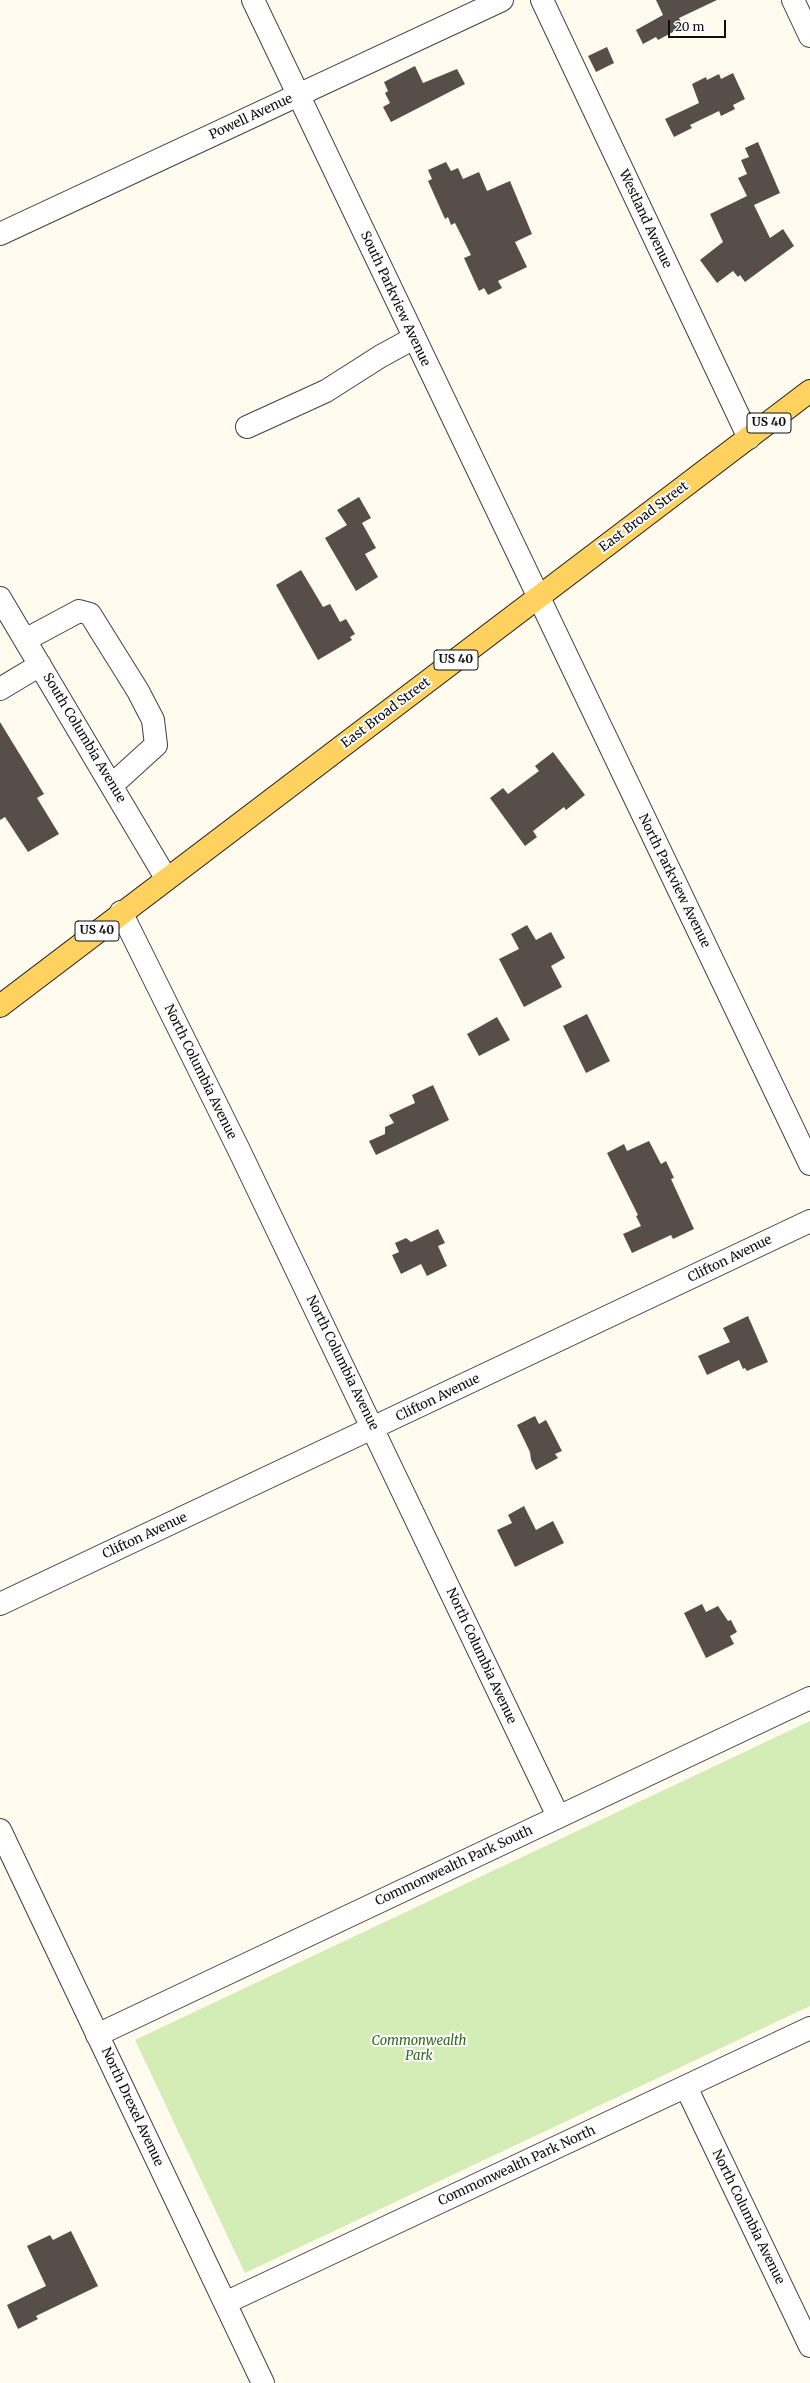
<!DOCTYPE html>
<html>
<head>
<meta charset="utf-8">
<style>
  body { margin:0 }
  #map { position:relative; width:810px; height:2383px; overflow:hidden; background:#fffbef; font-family:Merriweather,serif }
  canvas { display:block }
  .scale { position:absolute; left:668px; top:20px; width:58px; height:18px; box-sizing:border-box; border:2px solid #0e0e0e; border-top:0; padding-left:5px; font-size:12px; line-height:14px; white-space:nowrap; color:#0e0e0e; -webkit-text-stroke:3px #fff; paint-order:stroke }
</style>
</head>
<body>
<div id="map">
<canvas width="810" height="2383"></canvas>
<div class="scale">20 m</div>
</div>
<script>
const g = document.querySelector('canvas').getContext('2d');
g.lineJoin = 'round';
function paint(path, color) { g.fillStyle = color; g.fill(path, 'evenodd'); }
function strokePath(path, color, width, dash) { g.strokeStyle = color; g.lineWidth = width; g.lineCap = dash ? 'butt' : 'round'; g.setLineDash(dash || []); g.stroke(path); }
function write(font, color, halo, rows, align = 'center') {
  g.font = font + ' Merriweather,serif'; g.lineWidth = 4; g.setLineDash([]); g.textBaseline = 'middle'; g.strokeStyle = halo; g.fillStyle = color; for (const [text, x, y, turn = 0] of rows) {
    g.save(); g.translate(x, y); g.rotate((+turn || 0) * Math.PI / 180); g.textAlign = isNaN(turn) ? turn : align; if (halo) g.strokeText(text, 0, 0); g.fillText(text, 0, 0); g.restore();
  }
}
paint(new Path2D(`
  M810,1721v285l-565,267 -110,-233z`), '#d4ecb5');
paint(new Path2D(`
  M656,0h61l-38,18 4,8 -10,5v1l-15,8 -2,-3 -13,7 -7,-14 27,-15z
  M607,47l7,16 -18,9 -8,-16z
  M415,66l8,17 34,-14 8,15 -74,38 -8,-15 7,-4 -5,-10 3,-2 -4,-9z
  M733,73l12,26 -12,6 2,4 -14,7 -2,-5 -29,14 2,3 -18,9 -9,-18 34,-16 -7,-19 14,-7 1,3 12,-6 2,5z
  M758,142l22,51 -26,12 16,33 13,-9 11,17 -49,36 -5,-7 -2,2 -5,-6 -16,12 -17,-23 23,-18 -13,-28 37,-18 -9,-18 9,-4 -6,-14 8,-3 -4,-9z
  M446,162l5,9 7,-3 5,11 16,-7 8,19 23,-10 22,53 -17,8 12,25 -29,14 4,7 -14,7 -4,-7 -5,3 -15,-33 7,-3 -16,-32 -4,2 -3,-8 -3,2 -17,-38 4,-2 -4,-9z
  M359,497l12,21 -9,5 14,25 -11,6 13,23 -22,14 -31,-53 22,-13 -10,-15z
  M301,570l22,37 7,-3 10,18 6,-3 9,15 -5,3 2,3 -34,20 -42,-75z
  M0,722l44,72 -7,4 22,36 -31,18 -23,-35 -5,3z
  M553,752l32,43 -19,15 -2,-3 -31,24 4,6 -12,9 -35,-48 13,-10 5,6 31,-23 -4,-5z
  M527,925l9,15 15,-8 14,26 -14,8 11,21 -38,20 -25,-48 20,-10 -8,-15z
  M587,1014l23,47 -24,12 -23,-47z
  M497,1017l13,23 -31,16 -12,-22z
  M433,1085l16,35 -73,35 -7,-14 16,-7v-7l9,-4 -5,-8 26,-12 -3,-8z
  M649,1141l12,23 5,-3 8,17 -3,1 23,50 -21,10 -2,-4 -39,18 -9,-19 18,-8 -5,-10 2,-1 -31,-62 17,-9 3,7z
  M438,1229l7,14 -7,3 9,20 -20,10 -6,-12 -20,10 -9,-19 7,-3 -4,-9 11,-5 5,4z
  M748,1316l20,46 -21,9 -2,-3 -2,1 -4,-9 -32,15 -9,-19 32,-14 -7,-14z
  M535,1416l4,8 7,-4 16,31 -7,3 3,4 -22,12 -5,-10 -1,-8 -13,-27z
  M524,1506l12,24 17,-9 11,22 -49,24 -18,-37 15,-7 -4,-8z
  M702,1604l4,8 12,-6 10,15 3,-1 6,12 -7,4 4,8 -28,14 -22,-45z
  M71,2231l27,55 -62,30 2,3 -20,10 -11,-24 39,-19 -19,-40 23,-11 3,5z`), '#574e49');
const minor = new Path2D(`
  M253,0l557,1164
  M542,0l207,438
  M793,0l17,36
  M0,234l502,-234
  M247,427l79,-36 55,-35 33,-18
  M0,598l166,280
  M25,640l54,-29 11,3 48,77 15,29 3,25 -44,40
  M0,689l40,-24
  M121,912l118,238 319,666
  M0,1604l810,-383
  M0,1830l263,553
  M97,2035l713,-337
  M686,2087l124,259
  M225,2303l585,-275`);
const major = new Path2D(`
  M0,1006l810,-615`);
strokePath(minor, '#414141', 24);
strokePath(major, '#1f1f1f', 24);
strokePath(minor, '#fff', 22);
strokePath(major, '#ffd25f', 22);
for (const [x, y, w] of [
  [769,423,44],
  [456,660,44],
  [97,931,44]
]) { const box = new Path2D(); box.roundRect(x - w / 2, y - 10, w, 20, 3); g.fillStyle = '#fff'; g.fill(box); strokePath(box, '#0e0e0e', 1); }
write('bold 12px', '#0e0e0e', null, [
  ["US 40",769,423],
  ["US 40",456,660],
  ["US 40",97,931]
]);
write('13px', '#0e0e0e', '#fff', [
  ["Powell Avenue",251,117,-25],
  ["Westland Avenue",645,219,65],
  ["South Parkview Avenue",395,299,65],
  ["East Broad Street",644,517,-37],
  ["East Broad Street",386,713,-37],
  ["South Columbia Avenue",84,738,59],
  ["North Parkview Avenue",674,881,64],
  ["North Columbia Avenue",200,1072,64],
  ["Clifton Avenue",730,1259,-26],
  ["North Columbia Avenue",342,1363,64],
  ["Clifton Avenue",438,1398,-26],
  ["Clifton Avenue",145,1536,-25],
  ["North Columbia Avenue",481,1656,65],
  ["Commonwealth Park South",454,1866,-25],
  ["North Drexel Avenue",132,2107,65],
  ["Commonwealth Park North",517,2166,-25],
  ["North Columbia Avenue",748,2217,64]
]);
write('italic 13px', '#2d6a19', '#fff', [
  ["Commonwealth",419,2041],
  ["Park",419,2056]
]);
</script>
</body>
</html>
